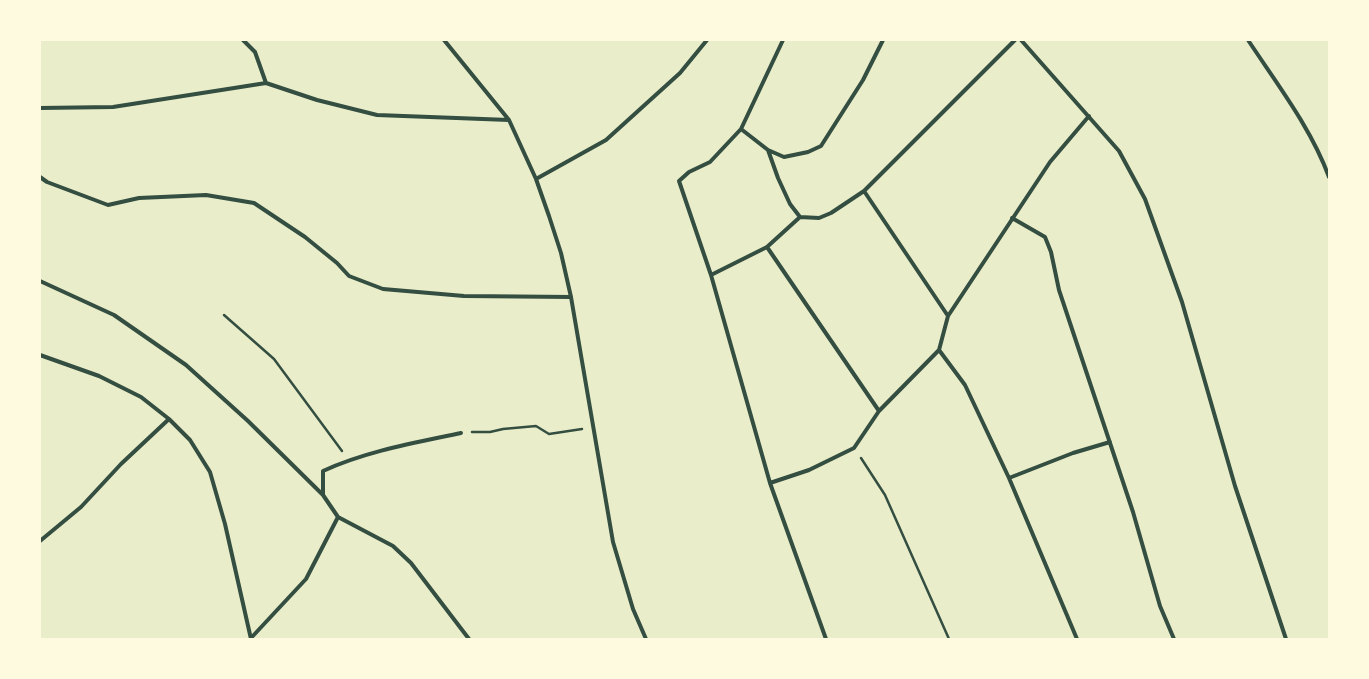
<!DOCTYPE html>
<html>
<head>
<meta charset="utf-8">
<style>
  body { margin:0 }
  #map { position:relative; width:1369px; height:679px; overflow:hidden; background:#e9edc9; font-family:"Sofia Sans Condensed",sans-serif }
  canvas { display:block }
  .frame { position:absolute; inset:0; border:41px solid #fefae0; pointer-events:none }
</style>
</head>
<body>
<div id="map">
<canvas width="1369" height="679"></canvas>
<div class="frame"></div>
</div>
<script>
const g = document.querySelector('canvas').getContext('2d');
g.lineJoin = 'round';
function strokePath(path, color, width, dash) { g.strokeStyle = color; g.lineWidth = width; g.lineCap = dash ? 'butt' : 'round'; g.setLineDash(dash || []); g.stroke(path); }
strokePath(new Path2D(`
  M224,315l50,44 68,92
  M472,432h18l13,-3 33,-3 13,8 33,-5
  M861,458l24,37 64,144`), '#344e41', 2.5);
strokePath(new Path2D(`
  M243,40l12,12 11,31
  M444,40l65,80 27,59 13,37 12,37 10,44 42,245 20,67 13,30
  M783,40l-42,89 -31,33 -21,10 -10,9 32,94 59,208 56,156
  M1021,40l98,111 26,48 37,103 53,184 51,153
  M1248,40c29,44 63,88 81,137
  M40,108l73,-1 153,-24 51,17 60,15 132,5
  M741,129l27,21 10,28 12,26 10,13
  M768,150l16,7 24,-5 13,-6 42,-66 20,-40
  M40,177l7,5 61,23 31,-7 67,-3 48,8 51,34 32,26 12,13 34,13 81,7 107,1
  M536,179l70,-39 74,-67 27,-33
  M864,191l84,125
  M1012,218l33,19 6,15 8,38 74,222 27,94 14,33
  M767,247l112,164
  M711,275l56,-28 33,-30 19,1 12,-5 33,-22 151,-151
  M40,281l74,34 72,50 62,56 75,74 15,22 55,29 18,17 58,76
  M939,350l26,35 44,93 68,161
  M40,355l59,21 42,21 28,22 21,21 20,32 15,52 26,115
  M1009,478l64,-25 37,-11
  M770,483l39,-13 45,-22 25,-37 60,-61 9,-34 102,-154 39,-46
  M323,495v-24c44,-20 91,-28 138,-38
  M40,541l41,-34 40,-43 48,-45
  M251,638l55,-59 32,-62`), '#344e41', 4);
</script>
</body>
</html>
